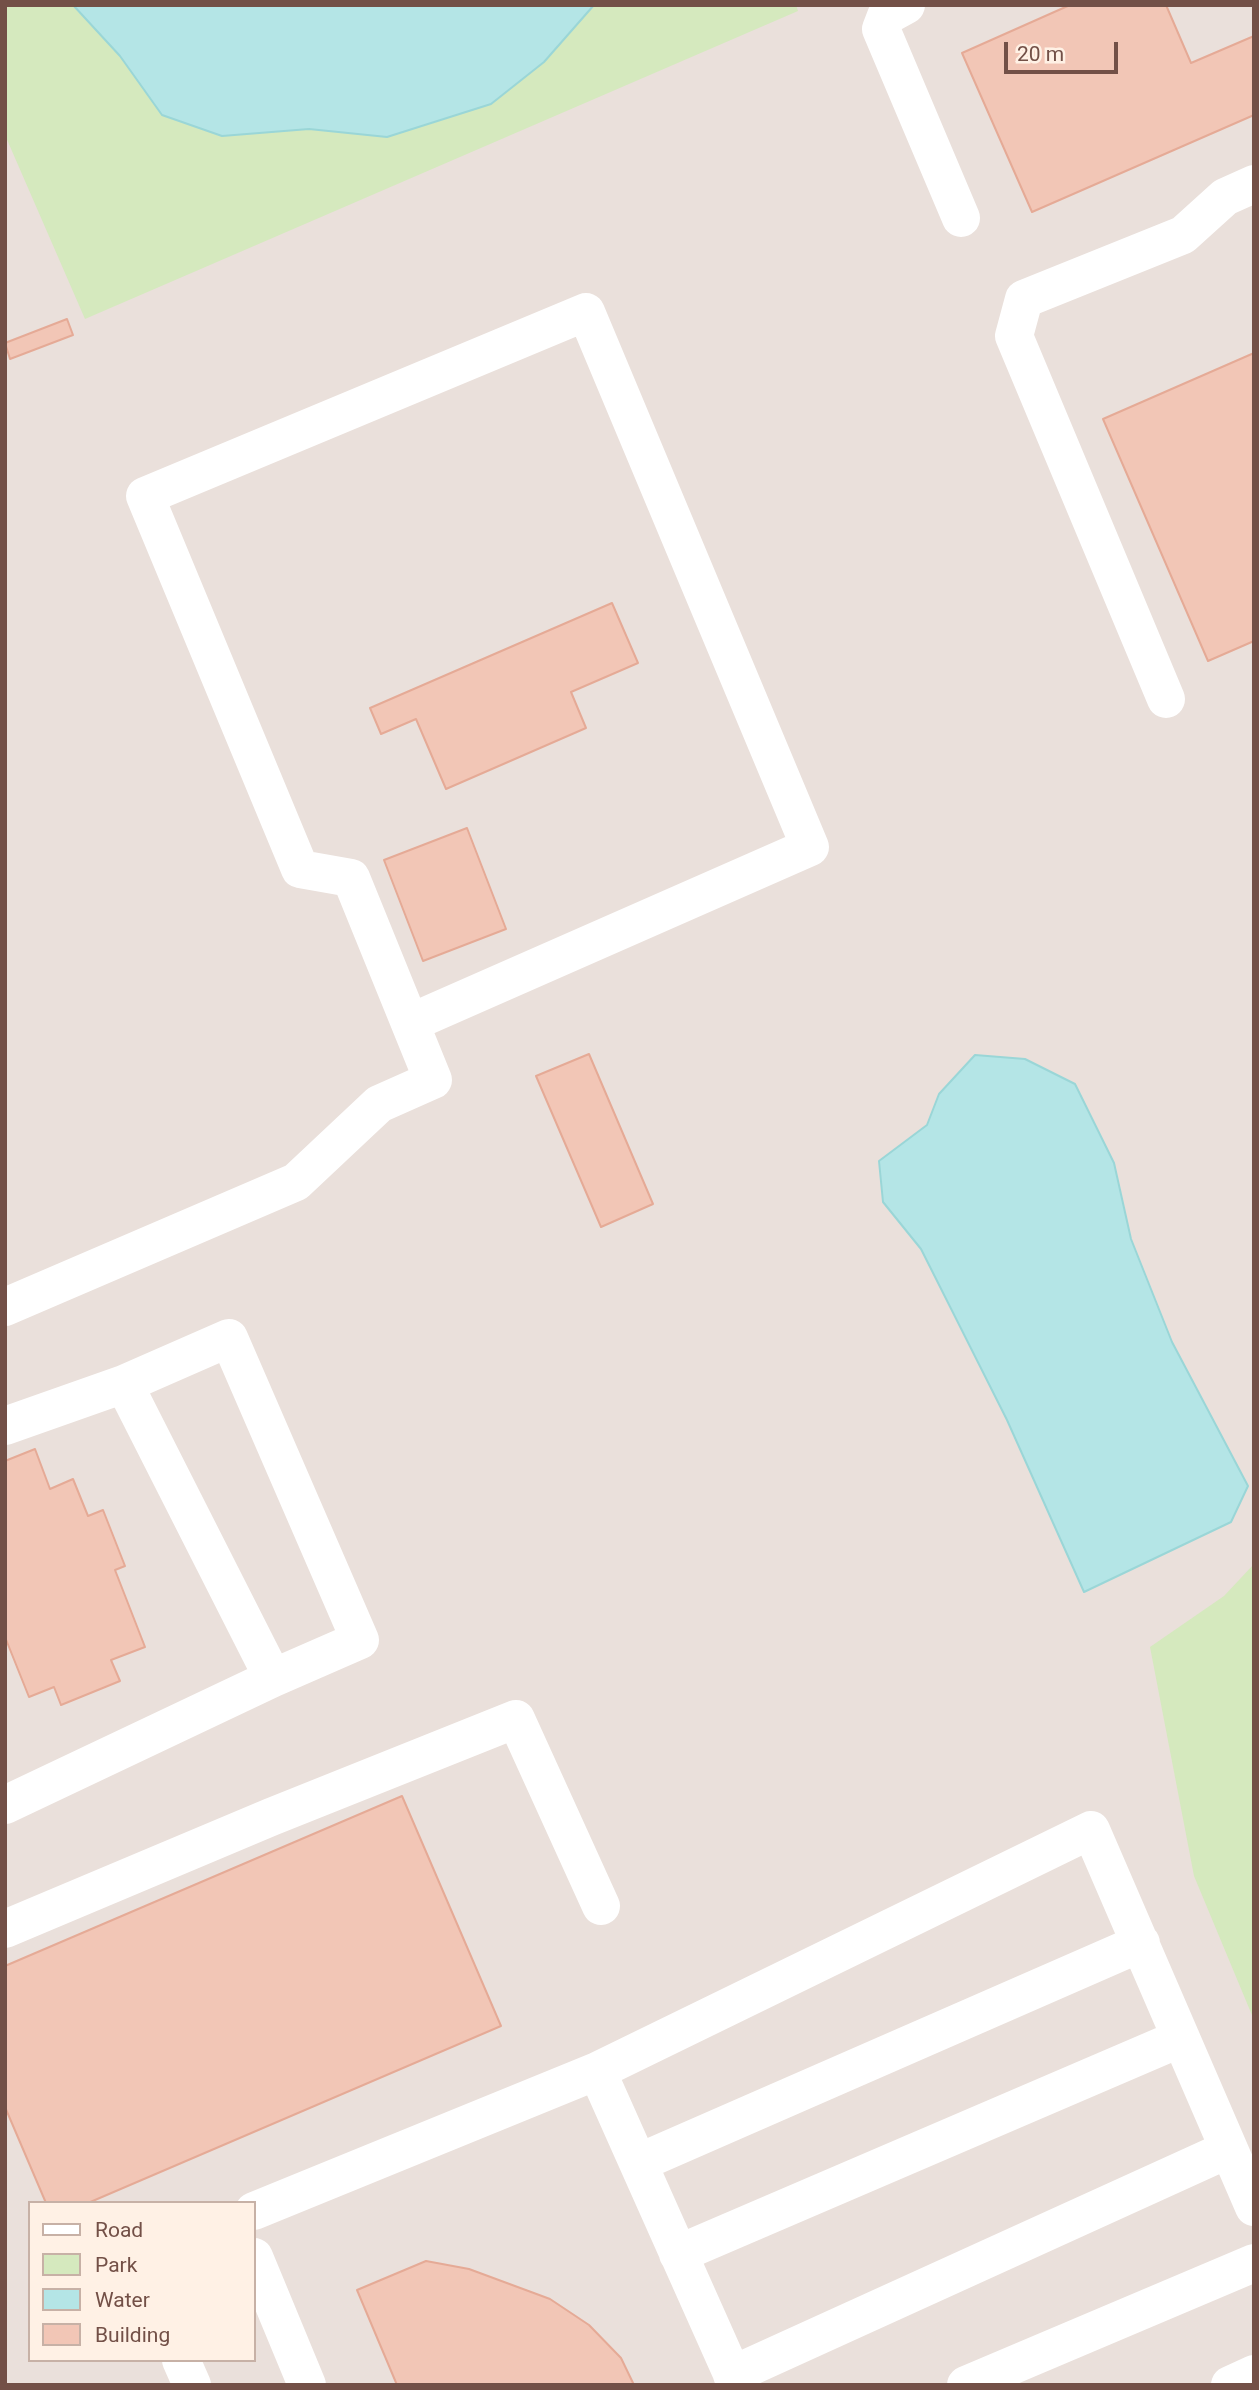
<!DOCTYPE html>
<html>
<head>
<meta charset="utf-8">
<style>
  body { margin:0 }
  #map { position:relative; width:1259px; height:2390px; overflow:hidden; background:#fceddf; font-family:Roboto,sans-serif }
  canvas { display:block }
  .frame { position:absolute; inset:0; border:7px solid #735047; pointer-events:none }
  .legend { position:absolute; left:28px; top:2201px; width:228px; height:161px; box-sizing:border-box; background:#fff1e5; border:2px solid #c7b1a6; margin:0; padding:9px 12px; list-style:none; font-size:21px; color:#735047 }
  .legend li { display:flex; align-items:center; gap:14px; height:35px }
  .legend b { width:35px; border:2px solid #c7b1a6 }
  .scale { position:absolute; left:1004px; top:42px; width:114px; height:32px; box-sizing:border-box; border:4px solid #735047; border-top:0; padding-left:9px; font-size:21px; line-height:24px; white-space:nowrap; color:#735047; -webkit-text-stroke:5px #fff1e5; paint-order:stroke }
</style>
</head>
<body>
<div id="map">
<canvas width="1259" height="2390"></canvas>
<div class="frame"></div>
<ul class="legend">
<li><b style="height:9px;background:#fff"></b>Road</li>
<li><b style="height:19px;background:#d5e9be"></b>Park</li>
<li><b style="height:19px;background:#b4e5e6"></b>Water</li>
<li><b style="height:19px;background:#f2c6b6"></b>Building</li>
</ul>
<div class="scale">20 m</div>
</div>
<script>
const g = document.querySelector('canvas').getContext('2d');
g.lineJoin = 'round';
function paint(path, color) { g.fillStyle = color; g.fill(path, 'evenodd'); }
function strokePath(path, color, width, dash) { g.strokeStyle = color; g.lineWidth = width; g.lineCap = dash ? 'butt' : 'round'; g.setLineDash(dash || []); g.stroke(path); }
paint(new Path2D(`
  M5,5h1249v2380h-1249zM30,2203h224v157h-224z`), '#eae0db');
paint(new Path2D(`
  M5,5h791l2,6 -713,308 -80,-184z
  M1254,1564v456l-60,-144 -44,-229 74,-51z`), '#d5e9be');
const water = new Path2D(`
  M73,5h521l-50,57 -53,42 -104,33 -78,-8 -87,7 -60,-21 -42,-59z
  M975,1055l50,4 50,25 39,79 17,76 41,103 76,144 -17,36 -147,70 -77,-172 -86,-171 -38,-47 -4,-41 48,-36 12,-31z`);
paint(water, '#b4e5e6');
strokePath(water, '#9ad6d7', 2);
const building = new Path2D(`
  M1070,5h96l25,58 63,-27v79l-222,97 -70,-159z
  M67,319l6,16 -63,24 -5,-16z
  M1254,353v288l-46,20 -105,-242z
  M612,603l26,60 -67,29 15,36 -140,61 -30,-70 -35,15 -11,-26z
  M467,828l39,101 -83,32 -39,-101z
  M589,1054l64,150 -52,23 -65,-151z
  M35,1449l15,40 23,-10 15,37 15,-6 22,56 -10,4 30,77 -34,13 9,21 -59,24 -7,-18 -25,10 -24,-60v-176z
  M402,1796l99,230 -413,177h-42l-41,-96v-141z
  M426,2261l43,8 81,30 39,26 32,33 13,27h-237l-40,-95z`);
paint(building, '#f2c6b6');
strokePath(building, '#e5aa96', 2);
strokePath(new Path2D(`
  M906,5l-20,11 -5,13 80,189
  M1166,699l-152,-363 10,-37 159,-64 42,-38 29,-13
  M5,1307l291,-125 83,-78 54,-24 -82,-202 -51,-9 -155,-373 441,-184 224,535 -400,176
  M124,1384l149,294
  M5,1426l119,-42 105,-46 131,302 -87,38 -268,127
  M5,1929l266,-112 245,-98 85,187
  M638,2163l503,-220
  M254,2211l343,-140
  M678,2254l503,-216
  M254,2257l53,128
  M181,2360l11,25
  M732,2375l497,-226
  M737,2385l-140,-314 494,-241 163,377
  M966,2385l288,-122
  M1230,2385l24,-11`), '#fff', 38);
</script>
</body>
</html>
